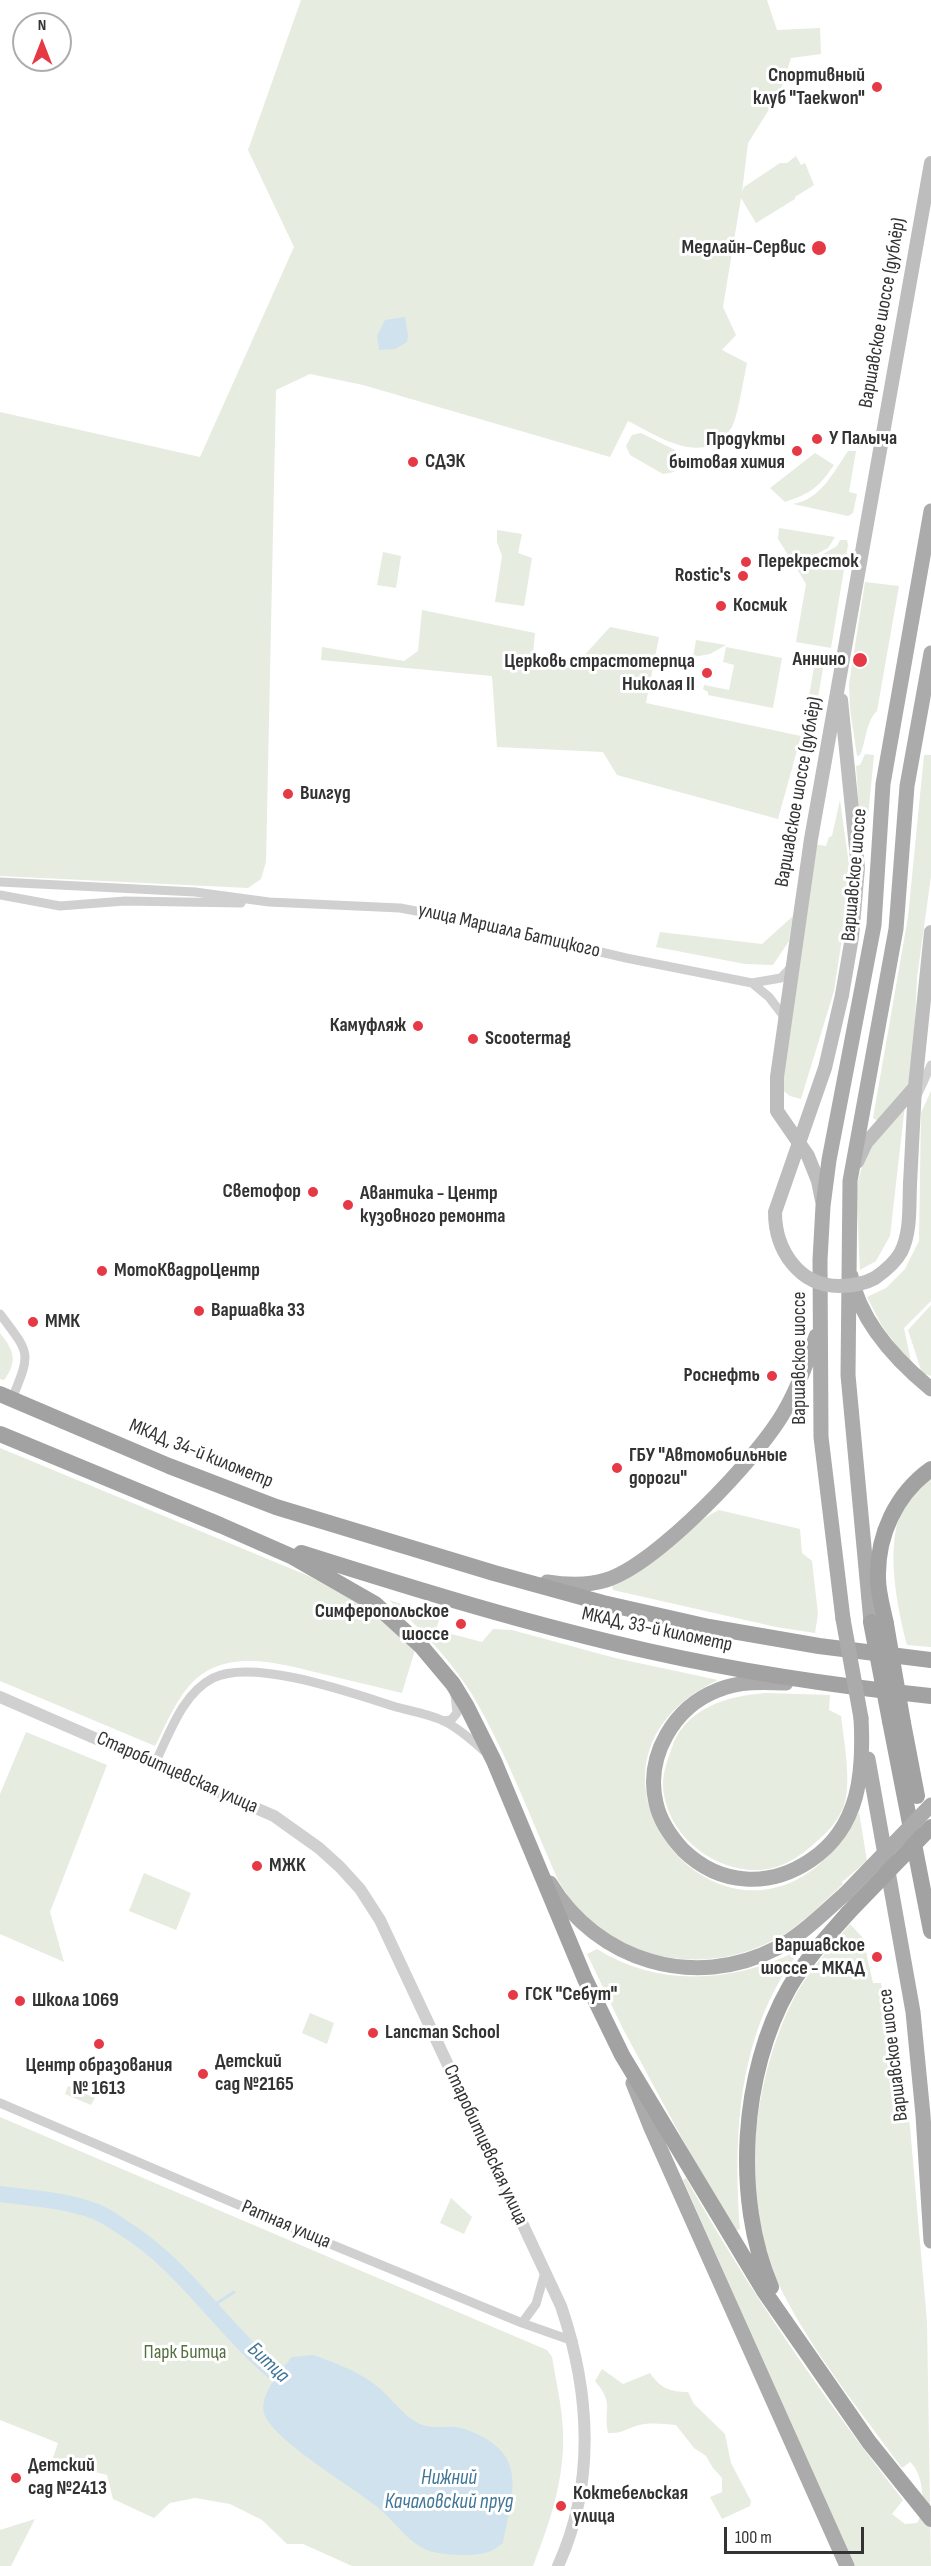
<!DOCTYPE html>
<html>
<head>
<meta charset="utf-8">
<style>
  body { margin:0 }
  #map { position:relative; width:931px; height:2566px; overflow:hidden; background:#fff; font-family:"Sofia Sans Condensed",sans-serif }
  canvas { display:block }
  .north { position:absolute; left:12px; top:12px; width:60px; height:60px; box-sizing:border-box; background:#fff; border:2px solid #adadad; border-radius:50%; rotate:0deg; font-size:16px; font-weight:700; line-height:24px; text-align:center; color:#333 }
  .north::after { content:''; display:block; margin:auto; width:21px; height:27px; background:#e63946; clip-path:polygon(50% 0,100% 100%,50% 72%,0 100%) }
  .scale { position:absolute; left:724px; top:2527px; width:140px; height:27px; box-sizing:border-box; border:3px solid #333; border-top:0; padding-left:8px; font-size:18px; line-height:21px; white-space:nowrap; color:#333; -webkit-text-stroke:4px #fff; paint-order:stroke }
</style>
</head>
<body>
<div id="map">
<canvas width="931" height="2566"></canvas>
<div class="north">N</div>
<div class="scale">100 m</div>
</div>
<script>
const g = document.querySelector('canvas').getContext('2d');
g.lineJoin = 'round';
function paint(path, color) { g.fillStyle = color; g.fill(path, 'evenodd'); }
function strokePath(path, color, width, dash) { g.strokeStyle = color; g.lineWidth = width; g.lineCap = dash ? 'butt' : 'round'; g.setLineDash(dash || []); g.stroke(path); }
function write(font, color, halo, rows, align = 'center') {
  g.font = font + ' "Sofia Sans Condensed",sans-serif'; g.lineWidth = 6; g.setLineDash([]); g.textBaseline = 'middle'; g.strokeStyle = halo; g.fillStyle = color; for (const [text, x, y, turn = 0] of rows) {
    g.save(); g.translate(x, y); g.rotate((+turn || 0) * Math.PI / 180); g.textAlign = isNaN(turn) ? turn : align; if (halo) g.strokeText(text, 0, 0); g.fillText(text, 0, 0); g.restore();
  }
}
paint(new Path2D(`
  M301,0h466l10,30 43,-2 1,26 -30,4 -11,34 -32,51 -6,49 2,-5 36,-24h7l9,-7 5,9 4,-2 9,22 -19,12v2l-39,24 -15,-25 -18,109 13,28 -14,15 25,13c-3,14 -9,53 -15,64 -27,42 -72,10 -104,-6l-18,36 -247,-72 -53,-11 -34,16 -10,472 -5,17 -13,9 -248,-12v-464l200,45 94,-210 -46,-97z
  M641,433l36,18 2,11 -5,10 -11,2 -33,-19 -4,-9 6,-11z
  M848,451h8l-7,41 8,2 -4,19 -5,3 -55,-12c28,-5 40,-31 55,-53z
  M815,453l19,12c-16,23 -23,28 -49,37l-15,-14z
  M779,528l56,9 -7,11 -33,18 -17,-27z
  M497,530l25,4 -4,19 14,5 -8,48 -29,-4 7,-46 -5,-14z
  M840,540h7l1,5 -17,103 -35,-6 10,-58 -9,-15 40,-23z
  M383,552l18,4 -5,32 -19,-3z
  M865,582l34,4 -22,125c-11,10 -11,31 -17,44l-3,1 -7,-47 -1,-25z
  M422,610l113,23 -2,20 47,7 30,-33 49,10 -13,66 155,33 -23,83 -161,-44 -14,-23 -106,-5 -5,-71 -171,-16 1,-13 82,14 14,-10z
  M696,640l30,5 -16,9 -17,3z
  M726,647l56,11 -9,50 -65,-13v-3l-5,-3 1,-4 25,5 5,-25 -11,-3z
  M815,661l9,2 -9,51 -6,-1 1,-4 -3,-1z
  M865,754l9,1 -7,72 -7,-1 -4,-60 4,-1z
  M924,755h7v121l-14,102 -5,106 -34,37 -5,-3 35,-201z
  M840,800l11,79 -17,112 -33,108 -11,-3 -9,-7 33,-245 12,2 3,-9 3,-1z
  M793,916l-4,25 -16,24 -28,-1 -89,-17 4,-15 102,12z
  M931,1091v210l-27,27 8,38 -30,-40 -15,-29 19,-9 19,-19 14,-28 2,-128z
  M905,1105l-15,131 -14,25 -16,9 -4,-81 9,-34z
  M931,1305v71l-9,-3 -14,-43z
  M0,1333c14,17 18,29 4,47l-4,-1z
  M0,1448l311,129 61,34 43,39 -13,43c-25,-6 -50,-12 -75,-18 -45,-11 -103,-30 -138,11 -15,17 -24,41 -34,60l-155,-65z
  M931,1477v170l-24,-2c-10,-39 -25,-109 1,-145 6,-8 16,-15 23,-23z
  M719,1510l81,19 2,24 10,8 6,53 -3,19 -39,-6 -163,-37 -1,-5c22,-10 41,-22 59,-38 17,-15 27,-27 48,-37z
  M389,1600l51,16 -4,14 46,12 11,-13 19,1 103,28 103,22c-168,79 -8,288 106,180 15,-14 25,-31 35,-48l8,49 -25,21 1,2c-22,20 -44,44 -71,57 -60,31 -137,23 -187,-24 -11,-11 -19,-24 -27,-37 -27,-61 -51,-126 -85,-184 -22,-36 -53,-68 -84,-96z
  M766,1693l64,2 -1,15 12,6c3,25 10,62 4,86 -4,16 -17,30 -29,40 -15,14 -35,27 -56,28 -47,2 -95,-36 -97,-85 0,-12 4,-24 8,-35 13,-42 56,-54 95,-57z
  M26,1732l81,33 -57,147 14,50 -64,-28v-140z
  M144,1873l47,20 -15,37 -47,-19z
  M850,1924l13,14 10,45h8l8,39 3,-1 18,106 17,195 4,244h-77l-171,-386 3,-2c63,113 138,221 217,322l-11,14 13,10 12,-1c10,-14 6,-51 -7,-61l-8,6c-44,-60 -107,-138 -133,-206 -29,-79 -13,-188 24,-262 14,-28 37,-52 57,-76z
  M597,1949c60,38 133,34 196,4l3,3c-58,78 -63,179 -56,273l-6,2 -15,-24 -97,-180 -35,-73z
  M310,2013l24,10 -7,21 -25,-11z
  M68,2086l27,12 -4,7 -26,-11z
  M0,2117l547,233 5,7c4,24 10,49 11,74 2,48 -13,91 -30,135h-181l-49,-22h-16l-25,-24 -32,-16 -35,-6 -25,5 -16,15 -41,-19 -6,-24 -46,-12 -8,-5 5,-15 -58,-23z
  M451,2198l21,19 -8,17 -24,-11z
  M602,2369l21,15 27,-11c10,15 20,19 38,19l6,12 31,30 6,29 20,38 -1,5 -28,13 -12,-22 12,-5v-14l-9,-10 -7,-12 -12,-8 -18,-23c-13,-1 -27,-3 -40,1 -13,4 -12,7 -28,7 -5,-26 7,-28 -13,-52z
  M35,2519l-24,47h-11v-36z`), '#e6ecdf');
paint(new Path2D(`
  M405,317l3,19 -1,6 -12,7 -16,1 -2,-14 8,-16z
  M313,2355c22,8 48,17 66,33 12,10 23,26 37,34 14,9 30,2 45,6 68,22 53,59 42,115 -5,3 -10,8 -15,9 -16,5 -40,3 -55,0 -24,-6 -38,-32 -57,-46 -23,-19 -105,-67 -112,-93 -5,-18 17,-43 28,-56z`), '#cfe2ee');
strokePath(new Path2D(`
  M211,2307l23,-15`), '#cfe2ee', 3);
strokePath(new Path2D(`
  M0,2194c31,4 65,6 94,17 10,3 19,10 28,16 68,41 107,116 173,161`), '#cfe2ee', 16);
strokePath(new Path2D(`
  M0,882l195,10 74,10 131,6 70,13 156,37 126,25 29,-5 11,-12
  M0,895l60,11 65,-5 116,2
  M752,983l17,14 16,21
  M916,1098l15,-33
  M0,1314c31,41 31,38 12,85
  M443,1721l8,-1 6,-7 -2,-18
  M155,1763c15,-30 27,-69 58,-85 41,-20 139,15 183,29 15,4 33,7 48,14 14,7 28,19 40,30
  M0,2103l323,138 199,82 51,18
  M522,2323l14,-19 9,-32`), '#d0d0d0', 9);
strokePath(new Path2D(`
  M0,1697l274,119 45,32 21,19 20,22 20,31 181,386c29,85 35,177 -3,260`), '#d0d0d0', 12);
strokePath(new Path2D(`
  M841,700l17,168 -6,69 -10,58
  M857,1162l9,-19 49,-56
  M910,1184l5,-97 16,-155
  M822,1201l-4,-20 -10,-25 -31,-45v-34l34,-238 120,-676`), '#bdbdbd', 14);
strokePath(new Path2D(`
  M851,1276c9,45 46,85 80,113
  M547,1582c19,3 40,4 59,-2 51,-16 151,-121 178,-168 14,-24 23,-49 32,-76
  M843,1619l-22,-182 -1,-177 3,-54 6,-46 45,-235 9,-141 48,-273
  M871,1622l-23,-247 2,-194 46,-252 11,-143 24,-133
  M786,1683c-22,-1 -47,-2 -68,7 -44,17 -73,66 -62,113 4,18 15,34 27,47 37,36 87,38 128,10 49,-33 53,-88 50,-142
  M868,1759l45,253 10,103 8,126
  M550,1883c47,78 144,108 227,65 26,-14 46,-35 68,-54
  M633,2083l18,45 196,438`), '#ababab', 15);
strokePath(new Path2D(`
  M0,1394l169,72 107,41 218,66 109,30 106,24 110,19 112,14
  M0,1434l220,91
  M211,1521l82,36 82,47 46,42 32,38 14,23 27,54 91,218 37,76 142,236 105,151 62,77
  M301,1553c114,36 230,72 347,98 93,21 188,35 283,45
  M886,1624c-3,-15 -8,-31 -8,-46 -1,-43 18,-84 53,-109
  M890,1721l41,210
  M903,1723l14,73
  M771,2287c-38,-88 -30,-215 18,-299 16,-28 38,-51 59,-75`), '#a2a2a2', 16);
strokePath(new Path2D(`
  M842,995l-17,73 -50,144c0,38 24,74 64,74 13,0 25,-2 36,-8 10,-7 20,-15 26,-26 10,-20 8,-45 9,-68`), '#bdbdbd', 14);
strokePath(new Path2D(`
  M843,1619l18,99
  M845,1894l86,-89`), '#ababab', 15);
strokePath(new Path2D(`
  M871,1622l19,99
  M886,1624l17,99
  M848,1913l83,-86`), '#a2a2a2', 16);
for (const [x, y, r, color] of [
  [877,87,6,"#e63946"],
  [819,248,8,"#e63946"],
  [817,439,6,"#e63946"],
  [797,451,6,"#e63946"],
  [413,462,6,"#e63946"],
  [746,562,6,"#e63946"],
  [743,576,6,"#e63946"],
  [721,606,6,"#e63946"],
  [860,660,8,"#e63946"],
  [707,673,6,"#e63946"],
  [288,794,6,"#e63946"],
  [418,1026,6,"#e63946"],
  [473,1039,6,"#e63946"],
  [313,1192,6,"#e63946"],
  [348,1205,6,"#e63946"],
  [102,1271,6,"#e63946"],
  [199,1311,6,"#e63946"],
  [33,1322,6,"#e63946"],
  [772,1376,6,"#e63946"],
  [617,1468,6,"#e63946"],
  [461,1624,6,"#e63946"],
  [257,1866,6,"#e63946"],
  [877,1957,6,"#e63946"],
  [513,1995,6,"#e63946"],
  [20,2001,6,"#e63946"],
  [373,2033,6,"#e63946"],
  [99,2044,6,"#e63946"],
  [203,2074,6,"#e63946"],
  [16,2478,6,"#e63946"],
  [561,2506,6,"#e63946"]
]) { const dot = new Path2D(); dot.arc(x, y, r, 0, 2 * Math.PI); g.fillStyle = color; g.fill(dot); strokePath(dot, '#fff', 2); }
write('bold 20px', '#333', '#fff', [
  ["Спортивный",865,76,"right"],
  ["клуб \"Taekwon\"",865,99,"right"],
  ["Медлайн-Сервис",806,248,"right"],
  ["У Палыча",829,439],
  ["Продукты",785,440,"right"],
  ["бытовая химия",785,463,"right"],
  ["СДЭК",425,462],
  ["Перекресток",758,562],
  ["Rostic's",731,576,"right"],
  ["Космик",733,606],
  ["Аннино",846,660,"right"],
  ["Церковь страстотерпца",695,662,"right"],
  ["Николая II",695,685,"right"],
  ["Вилгуд",300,794],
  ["Камуфляж",406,1026,"right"],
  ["Scootermag",485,1039],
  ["Светофор",301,1192,"right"],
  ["Авантика - Центр",360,1194],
  ["кузовного ремонта",360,1217],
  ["МотоКвадроЦентр",114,1271],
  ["Варшавка 33",211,1311],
  ["ММК",45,1322],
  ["Роснефть",760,1376,"right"],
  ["ГБУ \"Автомобильные",629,1456],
  ["дороги\"",629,1479],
  ["Симферопольское",449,1612,"right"],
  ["шоссе",449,1635,"right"],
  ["МЖК",269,1866],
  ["Варшавское",865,1946,"right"],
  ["шоссе - МКАД",865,1969,"right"],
  ["ГСК \"Себут\"",525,1995],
  ["Школа 1069",32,2001],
  ["Lancman School",385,2033],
  ["Детский",215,2062],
  ["сад №2165",215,2085],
  ["Центр образования",99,2066,"center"],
  ["№ 1613",99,2089,"center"],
  ["Детский",28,2466],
  ["сад №2413",28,2489],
  ["Коктебельская",573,2494],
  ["улица",573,2517]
], 'left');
write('20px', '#333', '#fff', [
  ["Варшавское шоссе (дублёр)",883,313,-80],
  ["Варшавское шоссе (дублёр)",799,792,-80],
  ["Варшавское шоссе",855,875,-85],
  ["улица Маршала Батицкого",509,931,13],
  ["Варшавское шоссе",800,1358,-90],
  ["МКАД, 34-й километр",201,1454,22],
  ["МКАД, 33-й километр",657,1630,12],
  ["Старобитцевская улица",177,1773,24],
  ["Варшавское шоссе",894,2055,-97],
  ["Старобитцевская улица",485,2145,65],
  ["Ратная улица",286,2225,23]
]);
write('20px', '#56703f', '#fff', [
  ["Парк Битца",185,2353]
]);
write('italic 21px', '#3f7597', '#fff', [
  ["Битца",268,2363,43],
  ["Нижний",449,2479],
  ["Качаловский пруд",449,2503]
]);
</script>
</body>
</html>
